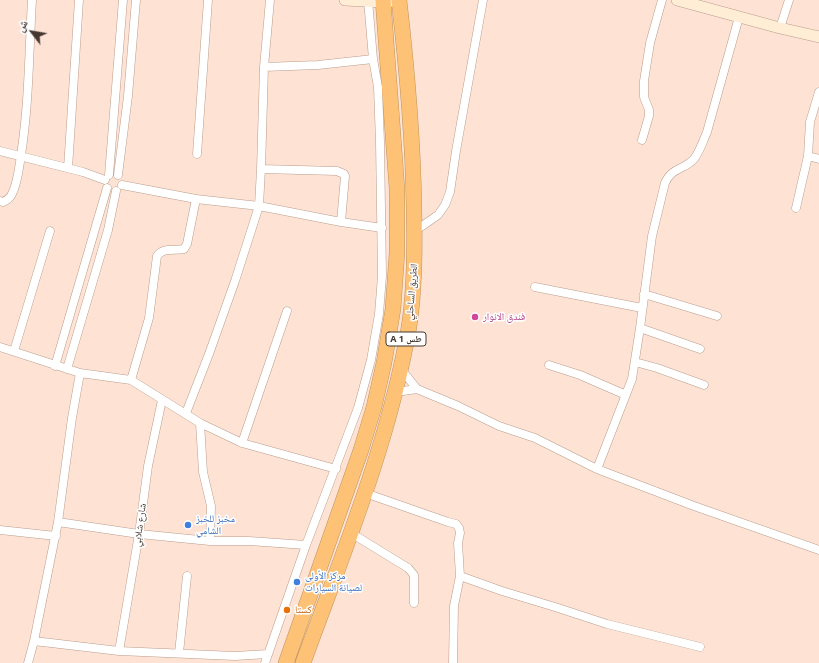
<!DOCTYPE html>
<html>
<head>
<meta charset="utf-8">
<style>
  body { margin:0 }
  #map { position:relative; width:819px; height:663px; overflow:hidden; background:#fee3d5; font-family:"Noto Sans","Noto Naskh Arabic",sans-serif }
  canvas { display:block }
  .north { position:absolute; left:12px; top:12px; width:40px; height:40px; -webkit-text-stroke:3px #fff; paint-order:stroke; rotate:301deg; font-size:11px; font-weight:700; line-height:16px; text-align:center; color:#453831 }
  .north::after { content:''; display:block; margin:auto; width:14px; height:18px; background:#453831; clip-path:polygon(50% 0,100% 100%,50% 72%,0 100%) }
</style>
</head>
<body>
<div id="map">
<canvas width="819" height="663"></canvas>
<div class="north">ش</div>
</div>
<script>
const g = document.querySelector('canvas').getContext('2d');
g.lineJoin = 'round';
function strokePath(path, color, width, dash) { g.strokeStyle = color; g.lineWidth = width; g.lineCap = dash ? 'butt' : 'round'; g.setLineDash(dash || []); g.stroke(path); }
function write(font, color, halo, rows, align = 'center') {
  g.font = font + ' "Noto Sans","Noto Naskh Arabic",sans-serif'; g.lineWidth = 3; g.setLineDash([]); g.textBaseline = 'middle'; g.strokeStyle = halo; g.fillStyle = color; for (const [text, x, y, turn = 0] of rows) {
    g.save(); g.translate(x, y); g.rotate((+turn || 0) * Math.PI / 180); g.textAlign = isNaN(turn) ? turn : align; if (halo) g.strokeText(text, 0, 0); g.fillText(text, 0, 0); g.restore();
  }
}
const street = new Path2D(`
  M780,28l9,-28
  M264,67l54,-2 55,-6
  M642,140l7,-24v-6l-5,-13v-16l6,-38 12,-43
  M0,151l83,21 22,8
  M197,154l11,-154
  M808,156l11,3
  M68,168l11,-168
  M261,169l76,2 7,3 1,2 -4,46
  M109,175l14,-175
  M118,175l10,-79 8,-96
  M122,185l74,14 63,7 82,16 41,6
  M0,201l3,1c5,-2 7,-4 9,-8 6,-12 7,-26 9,-39 8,-51 8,-103 11,-155
  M796,208l12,-52 2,-34 9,-30
  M415,231l23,-16 7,-10 5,-13 6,-41 27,-151
  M535,287l107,21
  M644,294l73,22
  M640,328l60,21
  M0,347l80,26 51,7 69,43 42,20 94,26
  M14,351l36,-120
  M635,362l22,6 47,17
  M549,365l31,10 46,20
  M55,366l52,-178
  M67,369l41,-139 8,-39
  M401,369l16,20 41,17 41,20 36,12 62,31 97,37 125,44
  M131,380l18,-62 8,-62c6,-9 17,-5 27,-7l3,-5 9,-45
  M396,392l21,-3
  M186,413l23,-59 26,-73 24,-75 2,-37 3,-102 6,-67
  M200,423l3,49 8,34 -1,35
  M242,443l45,-132
  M597,469l35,-90 8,-51 12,-92 13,-53c7,-16 19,-13 29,-24 6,-8 9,-18 13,-27l32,-115
  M365,493l83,29 8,2 3,4 1,5 -2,10 2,33 -6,30 -1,57
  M58,522l81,12 71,7h39l57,4
  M0,530l56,6
  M351,533l57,35 6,7v28
  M460,576l42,15 53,16 52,17 93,23
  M34,641l85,10 116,5 33,-2
  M119,651l20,-117 9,-68 14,-66
  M179,653l8,-77
  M28,663l6,-22 24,-119 14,-104 8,-45
  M265,663l41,-118 52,-137 13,-48 8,-46 3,-38 -2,-134 -2,-55 -5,-28 -5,-59`);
const secondary = new Path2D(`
  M345,0l39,2 15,-2
  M677,0l103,28 39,9`);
const highway = new Path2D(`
  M286,663l75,-213 13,-43 10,-44 9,-54 4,-56v-64l-14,-189
  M303,663c40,-110 86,-220 106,-336 6,-39 6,-79 5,-119 -1,-70 -7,-139 -15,-208`);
strokePath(street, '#bb9c8b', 9);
strokePath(secondary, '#bb9c8b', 12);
strokePath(highway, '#bd925e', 16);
strokePath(street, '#fff', 8);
strokePath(secondary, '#ffedd6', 11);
strokePath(highway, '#fec277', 15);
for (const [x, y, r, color] of [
  [475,317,4,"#d1479c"],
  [188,525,4,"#3f7fe0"],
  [297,582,4,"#3f7fe0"],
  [287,610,4,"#e8710a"]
]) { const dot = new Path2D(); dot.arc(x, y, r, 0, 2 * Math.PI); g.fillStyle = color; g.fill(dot); strokePath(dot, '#fff', 1.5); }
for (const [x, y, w] of [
  [406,339,40]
]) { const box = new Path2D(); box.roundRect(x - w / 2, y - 7, w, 14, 3); g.fillStyle = '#fff'; g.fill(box); strokePath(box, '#453831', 1); }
write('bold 9px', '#453831', null, [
  ["A 1 طس",406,339]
]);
write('10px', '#453831', '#fff', [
  ["الطريق الساحلي",412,292,-85],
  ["شارع شلابي",140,525,-82]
]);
write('10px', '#b23c85', '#fff', [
  ["فندق الانوار",483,317]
], 'left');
write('10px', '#366cbe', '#fff', [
  ["مخبز للخبز",196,519],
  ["الشامي",196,531],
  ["مركز الأولى",305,576],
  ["لصيانة السيارات",305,588]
], 'left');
write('10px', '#c56008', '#fff', [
  ["كستا",295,610]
], 'left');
</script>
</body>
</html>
